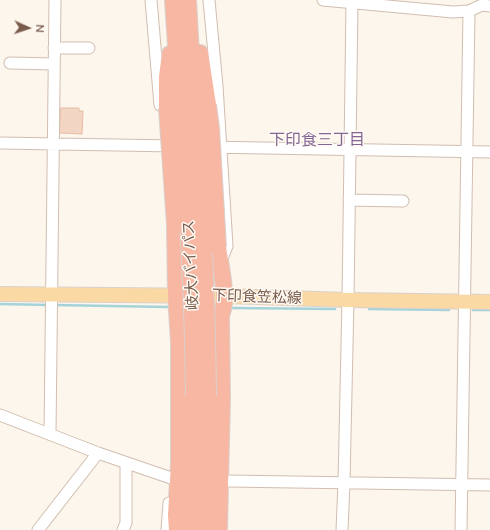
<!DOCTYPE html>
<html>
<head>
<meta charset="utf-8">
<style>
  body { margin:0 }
  #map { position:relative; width:490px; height:530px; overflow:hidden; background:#fdf6ec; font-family:Mulish,sans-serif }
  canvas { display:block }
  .north { position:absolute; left:8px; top:8px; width:40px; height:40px; -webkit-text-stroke:3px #fffaf3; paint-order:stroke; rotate:93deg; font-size:11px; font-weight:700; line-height:16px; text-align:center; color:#7a5c4d }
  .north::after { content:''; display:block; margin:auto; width:14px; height:18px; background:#7a5c4d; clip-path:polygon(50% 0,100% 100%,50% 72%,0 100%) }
</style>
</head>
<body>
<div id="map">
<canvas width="490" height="530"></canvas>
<div class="north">N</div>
</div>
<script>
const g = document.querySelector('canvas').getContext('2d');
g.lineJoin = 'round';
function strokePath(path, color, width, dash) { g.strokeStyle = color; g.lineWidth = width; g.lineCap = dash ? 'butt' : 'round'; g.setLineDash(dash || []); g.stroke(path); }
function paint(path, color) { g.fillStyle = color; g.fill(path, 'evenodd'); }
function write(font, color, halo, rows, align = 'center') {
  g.font = font + ' Mulish,"Noto Sans JP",sans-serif'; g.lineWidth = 3; g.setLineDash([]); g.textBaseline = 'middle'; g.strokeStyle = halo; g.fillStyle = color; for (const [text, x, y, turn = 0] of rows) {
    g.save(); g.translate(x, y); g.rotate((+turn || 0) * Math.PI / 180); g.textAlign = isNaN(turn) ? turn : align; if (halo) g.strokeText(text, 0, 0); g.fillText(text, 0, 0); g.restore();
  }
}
strokePath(new Path2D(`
  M0,304l49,1
  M54,305l113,2
  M230,308l105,1
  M369,309l80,1
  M473,310h17`), '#a5d3da', 2.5);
const building = new Path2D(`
  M61,108h18v3h4l-1,23 -22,-1z`);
paint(building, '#f3d5c3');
strokePath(building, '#e6bba3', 1);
const minor = new Path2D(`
  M151,0l9,105
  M209,0l8,86 10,160 -6,15
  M323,0l130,12 16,-1 13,-6 8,1
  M54,48h35
  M10,63l44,1
  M0,143l175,3
  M207,147l283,5
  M349,200l54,1
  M0,415l98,38 76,26
  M50,434l5,-434
  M228,481l262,4
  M38,530l60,-77
  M123,530l3,-7v-60
  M167,530l2,-27
  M342,530l2,-47 4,-183 4,-298
  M461,530l8,-519`);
const major = new Path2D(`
  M0,294l225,2 123,4 142,2`);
const highway = new Path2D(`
  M173,0l7,106
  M188,0l6,107
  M200,53l8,52
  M167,108v-31l3,-23
  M175,225l1,71 3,46v122l-3,51 1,15
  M218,247c2,18 11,53 3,68l1,82 -3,133
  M192,530l2,-134
  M205,530l3,-134`);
strokePath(minor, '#d1beb0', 13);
strokePath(major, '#dad1cd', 16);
strokePath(highway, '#dad1cd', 18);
strokePath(minor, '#fff', 11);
strokePath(major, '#fbd9a5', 14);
strokePath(highway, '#f7b7a3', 16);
const highwayBridge = new Path2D(`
  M208,105l3,23 7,119
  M180,106c8,97 13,193 14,290
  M194,107c9,96 13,192 14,289
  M167,108l8,117`);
strokePath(highwayBridge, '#dad1cd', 18, []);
strokePath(highwayBridge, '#f7b7a3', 16);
write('15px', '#7a5c4d', '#fffaf3', [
  ["岐大バイパス",191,265,-93],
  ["下印食笠松線",257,297,2]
]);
write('16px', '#846695', '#fffaf3', [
  ["下印食三丁目",317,140]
]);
</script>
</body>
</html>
